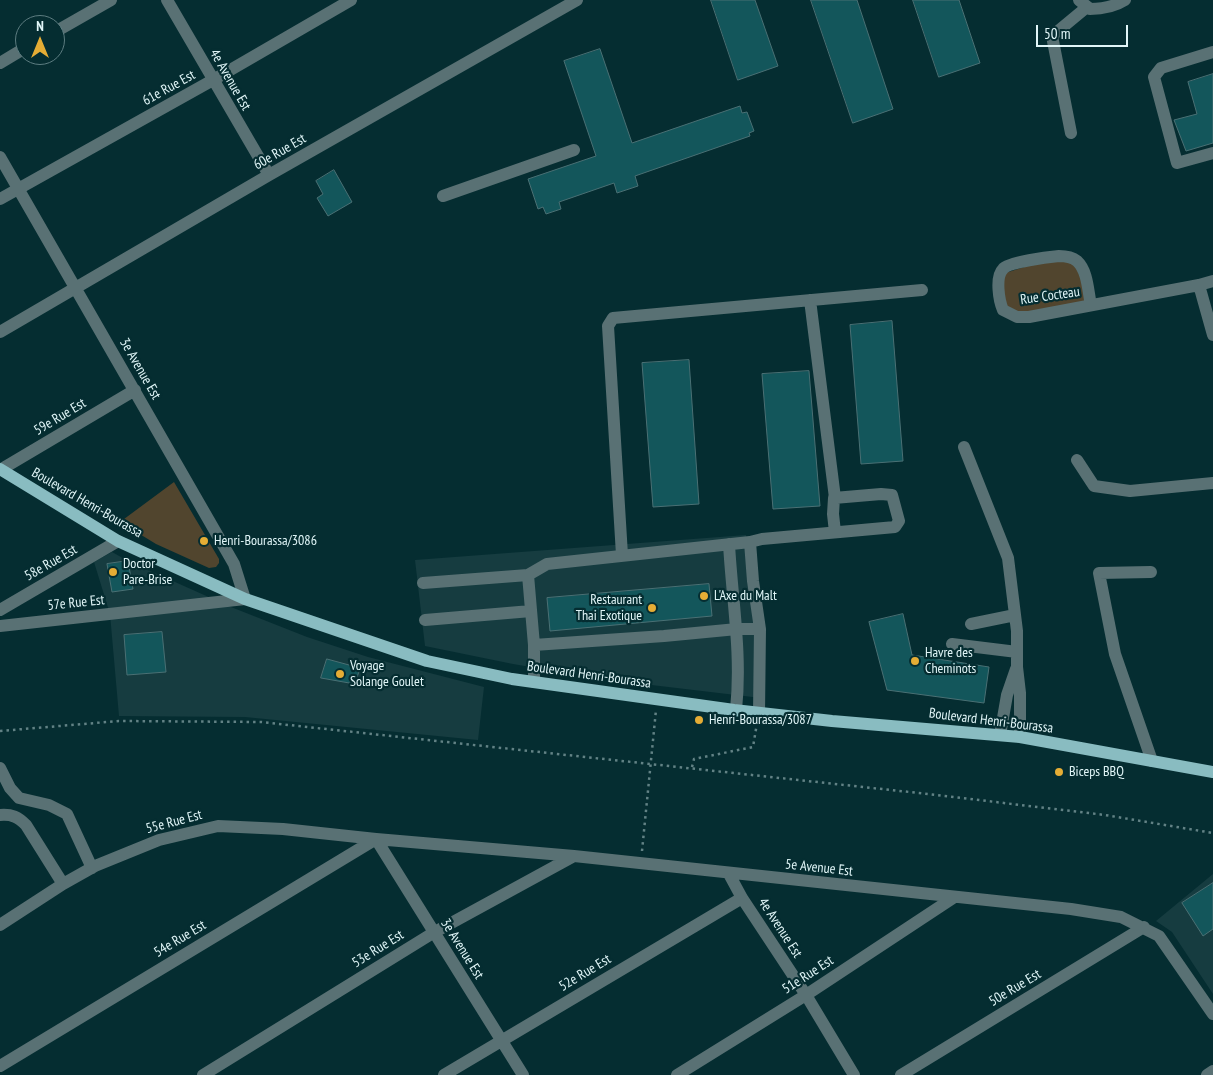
<!DOCTYPE html>
<html>
<head>
<meta charset="utf-8">
<style>
  body { margin:0 }
  #map { position:relative; width:1213px; height:1075px; overflow:hidden; background:#052d31; font-family:"PT Sans Narrow",sans-serif }
  canvas { display:block }
  .north { position:absolute; left:15px; top:15px; width:50px; height:50px; box-sizing:border-box; background:#052d31; border:1px solid #5d7d81; border-radius:50%; rotate:0deg; font-size:14px; font-weight:700; line-height:20px; text-align:center; color:#e1f6f8 }
  .north::after { content:''; display:block; margin:auto; width:18px; height:22px; background:#e5ad35; clip-path:polygon(50% 0,100% 100%,50% 72%,0 100%) }
  .scale { position:absolute; left:1036px; top:25px; width:92px; height:22px; box-sizing:border-box; border:2px solid #e1f6f8; border-top:0; padding-left:6px; font-size:15px; line-height:18px; white-space:nowrap; color:#e1f6f8; -webkit-text-stroke:4px #052d31; paint-order:stroke }
</style>
</head>
<body>
<div id="map">
<canvas width="1213" height="1075"></canvas>
<div class="north">N</div>
<div class="scale">50 m</div>
</div>
<script>
const g = document.querySelector('canvas').getContext('2d');
g.lineJoin = 'round';
function paint(path, color) { g.fillStyle = color; g.fill(path, 'evenodd'); }
function strokePath(path, color, width, dash) { g.strokeStyle = color; g.lineWidth = width; g.lineCap = dash ? 'butt' : 'round'; g.setLineDash(dash || []); g.stroke(path); }
function write(font, color, halo, rows, align = 'center') {
  g.font = font + ' "PT Sans Narrow",sans-serif'; g.lineWidth = 4.5; g.setLineDash([]); g.textBaseline = 'middle'; g.strokeStyle = halo; g.fillStyle = color; for (const [text, x, y, turn = 0] of rows) {
    g.save(); g.translate(x, y); g.rotate((+turn || 0) * Math.PI / 180); g.textAlign = isNaN(turn) ? turn : align; if (halo) g.strokeText(text, 0, 0); g.fillText(text, 0, 0); g.restore();
  }
}
paint(new Path2D(`
  M746,535l17,109 -2,54 -160,-19 -88,-15 -88,-18 -10,-86z
  M112,552l16,9 103,46 76,30 61,20 116,30 -6,53 -233,-23 -126,-1 -9,-102 -16,-52z
  M1213,874v120l-41,-62 -16,-11z`), '#163c40');
paint(new Path2D(`
  M1059,256l19,6 13,43 -82,10 -10,-40z
  M174,482l45,77v4l-3,4 -7,1 -53,-24 -36,-22z`), '#51452e');
const building = new Path2D(`
  M711,0h44l23,66 -40,14z
  M811,0h46l36,109 -40,14z
  M913,0h46l21,63 -41,14z
  M600,49l32,94 108,-37 2,7 5,-1 7,19 -5,2 1,3 -115,40 3,10 -21,7 -3,-10 -55,19 2,7 -15,5 -3,-7 -5,2 -10,-30 68,-23 -32,-95z
  M1213,74v69l-27,8 -12,-31 23,-6 -9,-32z
  M334,170l18,32 -24,14 -11,-18 6,-4 -7,-13z
  M892,321l11,140 -42,3 -11,-139z
  M689,360l10,144 -46,3 -11,-144z
  M809,371l11,135 -47,3 -11,-135z
  M128,561l5,28 -21,3 -5,-28z
  M709,584l3,32 -162,15 -3,-33z
  M903,614l9,41 77,12 -5,36 -97,-13 -18,-68z
  M162,632l4,40 -39,3 -3,-40z
  M327,659l33,9 -5,16 -34,-6z
  M1213,883v46l-10,7 -21,-33z`);
paint(building, '#13565b');
strokePath(building, '#4a7074', 1);
strokePath(new Path2D(`
  M0,731l119,-10 142,1 667,72 177,21 108,18
  M692,767l2,-8 59,-12 4,-24
  M642,851l14,-141`), '#628285', 2.5, [2.5, 4]);
strokePath(new Path2D(`
  M167,0l102,175
  M1079,0l11,9c13,0 24,-2 35,-9
  M55,32l56,-32
  M1213,52l-52,16 -7,9 23,86 36,-10
  M0,63l25,-15
  M1071,133l-19,-97 35,-29
  M0,157l234,407 11,35 -245,27
  M443,196l131,-46
  M0,199l213,-119 138,-80
  M1199,285l14,50
  M810,300l25,198
  M1091,305c-3,-13 -3,-34 -14,-44 -5,-4 -12,-5 -18,-5 -10,1 -51,6 -56,13 -8,8 -4,32 0,41l14,7h12l170,-32 14,-4
  M0,332l269,-157 308,-175
  M964,447l44,111 9,73v36l3,26v44
  M1077,460l17,26 36,5 83,-8
  M0,470l135,-80
  M729,544c3,55 13,110 7,166
  M622,555l-14,-229 5,-8 309,-28
  M1151,572l-52,1 16,81 37,107
  M528,575l19,-11 203,-22
  M423,583l105,-8 6,70
  M0,610l118,-69
  M425,620l106,-9
  M971,624l44,-9
  M952,644l65,8
  M534,682v-37l130,-9 73,-7h23
  M759,713l1,-84 -7,-48 -3,-39 12,-3 133,-12 4,-6 -7,-26 -11,-1 -47,4 -1,16 2,18
  M1000,735l7,-40 9,-26
  M0,768l10,20 9,10 30,7 18,9 25,54
  M0,815c12,-1 18,2 26,10l37,59
  M376,839l147,236
  M729,874l13,24 64,97 48,80
  M0,925l63,-41 32,-18 64,-26 59,-14 65,3 93,10 198,17 497,53 50,8 38,19 54,78
  M0,1066l376,-227
  M203,1075l230,-142 141,-77
  M444,1075l298,-177
  M677,1075l129,-80 147,-97
  M901,1075l243,-148
  M1207,1075l6,-4`), '#597174', 12);
strokePath(new Path2D(`
  M0,469l118,72 127,58 182,62 85,18 222,31 98,11 188,16 193,35`), '#89bcc1', 12);
for (const [x, y, r, color] of [
  [204,541,5,"#e5ad35"],
  [113,572,5,"#e5ad35"],
  [704,596,5,"#e5ad35"],
  [652,608,5,"#e5ad35"],
  [915,661,5,"#e5ad35"],
  [340,674,5,"#e5ad35"],
  [699,720,5,"#e5ad35"],
  [1059,772,5,"#e5ad35"]
]) { const dot = new Path2D(); dot.arc(x, y, r, 0, 2 * Math.PI); g.fillStyle = color; g.fill(dot); strokePath(dot, '#052d31', 2); }
write('14px', '#e1f6f8', '#052d31', [
  ["4e Avenue Est",230,80,60],
  ["61e Rue Est",169,88,-29],
  ["60e Rue Est",280,152,-30],
  ["Rue Cocteau",1050,296,-8],
  ["3e Avenue Est",140,369,60],
  ["59e Rue Est",60,417,-31],
  ["Boulevard Henri-Bourassa",87,503,30],
  ["58e Rue Est",51,563,-30],
  ["57e Rue Est",76,603,-6],
  ["Boulevard Henri-Bourassa",589,675,8],
  ["Boulevard Henri-Bourassa",991,721,7],
  ["55e Rue Est",174,822,-15],
  ["5e Avenue Est",819,868,6],
  ["4e Avenue Est",780,928,57],
  ["54e Rue Est",180,939,-31],
  ["53e Rue Est",378,949,-32],
  ["3e Avenue Est",462,949,58],
  ["52e Rue Est",585,973,-31],
  ["51e Rue Est",808,975,-33],
  ["50e Rue Est",1015,988,-31]
]);
write('14px', '#e1f6f8', '#052d31', [
  ["Henri-Bourassa/3086",214,541],
  ["Doctor",123,564],
  ["Pare-Brise",123,580],
  ["L'Axe du Malt",714,596],
  ["Restaurant",642,600,"right"],
  ["Thai Exotique",642,616,"right"],
  ["Havre des",925,653],
  ["Cheminots",925,669],
  ["Voyage",350,666],
  ["Solange Goulet",350,682],
  ["Henri-Bourassa/3087",709,720],
  ["Biceps BBQ",1069,772]
], 'left');
</script>
</body>
</html>
